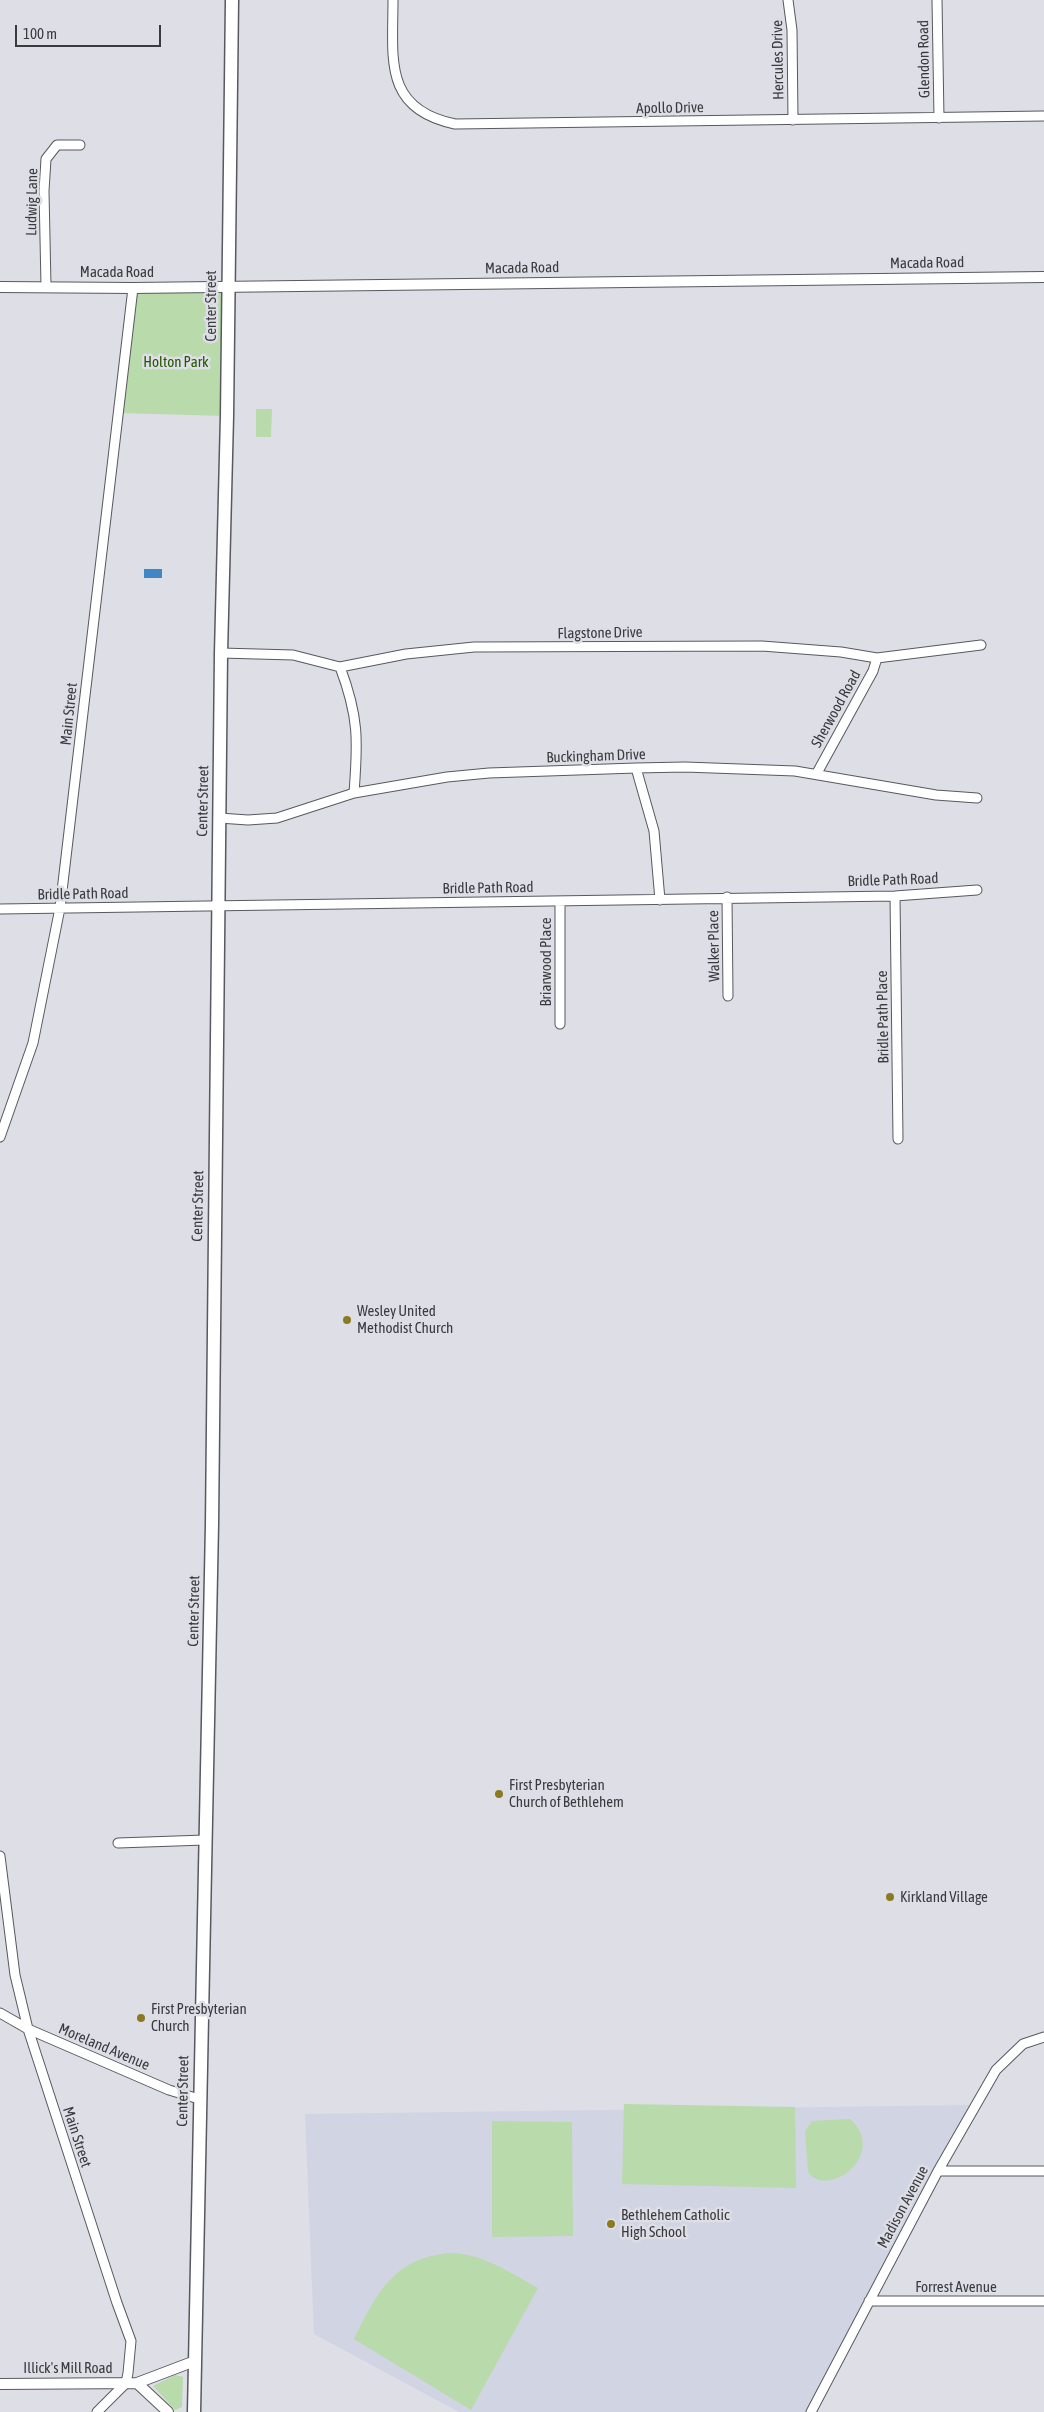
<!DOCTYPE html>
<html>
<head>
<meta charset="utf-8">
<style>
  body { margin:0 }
  #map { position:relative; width:1044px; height:2412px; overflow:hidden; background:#dddee6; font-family:"Asap Condensed",sans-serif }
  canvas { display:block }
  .scale { position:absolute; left:15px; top:25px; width:146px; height:22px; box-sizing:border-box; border:2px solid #3b3b3f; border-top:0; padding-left:6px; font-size:15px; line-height:18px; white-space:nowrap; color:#3b3b3f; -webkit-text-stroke:4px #dddee6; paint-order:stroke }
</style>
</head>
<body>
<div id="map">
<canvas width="1044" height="2412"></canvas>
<div class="scale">100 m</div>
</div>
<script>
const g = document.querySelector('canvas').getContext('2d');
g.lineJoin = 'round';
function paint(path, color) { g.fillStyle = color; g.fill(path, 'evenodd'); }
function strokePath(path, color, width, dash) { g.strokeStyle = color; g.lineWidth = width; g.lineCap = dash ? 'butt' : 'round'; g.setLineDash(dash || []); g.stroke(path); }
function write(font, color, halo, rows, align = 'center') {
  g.font = font + ' "Asap Condensed",sans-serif'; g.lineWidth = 5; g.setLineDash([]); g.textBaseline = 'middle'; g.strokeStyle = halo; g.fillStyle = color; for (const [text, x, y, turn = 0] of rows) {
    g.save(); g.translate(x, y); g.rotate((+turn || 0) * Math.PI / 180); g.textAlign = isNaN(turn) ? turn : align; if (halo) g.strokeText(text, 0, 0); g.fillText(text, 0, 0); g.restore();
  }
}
paint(new Path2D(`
  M974,2105l-160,307h-355l-145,-78 -9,-220z`), '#d1d4e3');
paint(new Path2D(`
  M227,286v130l-109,-3 15,-125z
  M256,409h16l-1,28h-15z
  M624,2104l171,3 1,81 -174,-4z
  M850,2119c39,35 -22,81 -42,53l-3,-41 7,-10z
  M492,2121l80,1 1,114 -81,1z
  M451,2253c33,1 59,20 87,35l-67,122 -117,-71c23,-46 40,-82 97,-86z
  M175,2375l8,2 -1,30 -7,3 -22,-24z`), '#b9daab');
paint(new Path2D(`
  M144,569h18v9h-18z`), '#4186c7');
const minor = new Path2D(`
  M393,0c0,59 -10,109 62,124l589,-8
  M788,0l4,30 1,90
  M937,0l2,118
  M46,286l-2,-95 2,-32 11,-14h23
  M221,653l72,2 47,12 66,-13 68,-7 288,-1 79,6 36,6 104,-13
  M340,667c19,50 18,74 14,126
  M636,768l18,63 6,69
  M817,773l56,-102 4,-13
  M219,818l29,2 29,-2 77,-25 93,-16 42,-4 147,-5 49,-1 110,4 141,24 41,3
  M895,896l3,243
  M727,897l1,99
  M0,909l895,-13 82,-6
  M560,1024v-123
  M0,1137l33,-94 27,-135 73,-620
  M118,1843l87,-3
  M0,1856l15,119 13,54 89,274 14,38 -3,32 -2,10 -29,29
  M0,2013l28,16 141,61 30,9
  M938,2171h106
  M869,2301h175
  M811,2412l127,-241 58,-101 27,-26 21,-7`);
const tertiary = new Path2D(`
  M0,287l133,1 911,-11
  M137,2383l31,29
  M0,2384l137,-1 58,-22`);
const primary = new Path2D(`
  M194,2412l18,-888 9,-871 6,-237 5,-416`);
strokePath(minor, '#57595f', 11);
strokePath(tertiary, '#57595f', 12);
strokePath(primary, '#57595f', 15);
strokePath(minor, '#fff', 9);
strokePath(tertiary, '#fff', 10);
strokePath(primary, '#fff', 12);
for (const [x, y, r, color] of [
  [347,1320,5,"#8b7a1f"],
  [499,1794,5,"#8b7a1f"],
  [890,1897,5,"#8b7a1f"],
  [141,2018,5,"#8b7a1f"],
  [611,2224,5,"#8b7a1f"]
]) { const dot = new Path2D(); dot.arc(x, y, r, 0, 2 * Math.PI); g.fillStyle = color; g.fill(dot); strokePath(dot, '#dddee6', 2); }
write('15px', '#3b3b3f', '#dddee6', [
  ["Glendon Road",924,59,-91],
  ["Hercules Drive",778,60,-91],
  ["Apollo Drive",670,108,-1],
  ["Ludwig Lane",32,202,-89],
  ["Macada Road",927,263,-1],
  ["Macada Road",522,268,-1],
  ["Macada Road",117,272],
  ["Center Street",211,306,-90],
  ["Flagstone Drive",600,633,-1],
  ["Sherwood Road",836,709,-61],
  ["Main Street",69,714,-84],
  ["Buckingham Drive",596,756,-2],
  ["Center Street",203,801,-89],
  ["Bridle Path Road",893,880,-2],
  ["Bridle Path Road",488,888,-1],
  ["Bridle Path Road",83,894,-1],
  ["Walker Place",714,946,-91],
  ["Briarwood Place",546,962,-90],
  ["Bridle Path Place",883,1017,-91],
  ["Center Street",198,1206,-89],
  ["Center Street",194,1611,-89],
  ["Moreland Avenue",104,2047,23],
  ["Center Street",183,2091,-89],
  ["Main Street",77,2137,72],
  ["Madison Avenue",903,2207,-62],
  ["Forrest Avenue",956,2287],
  ["Illick's Mill Road",68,2368]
]);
write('15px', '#275701', '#dddee6', [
  ["Holton Park",176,362]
]);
write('15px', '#3b3b3f', '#dddee6', [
  ["Wesley United",357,1311],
  ["Methodist Church",357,1328],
  ["First Presbyterian",509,1785],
  ["Church of Bethlehem",509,1802],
  ["Kirkland Village",900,1897],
  ["First Presbyterian",151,2009],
  ["Church",151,2026],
  ["Bethlehem Catholic",621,2215],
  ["High School",621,2232]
], 'left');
</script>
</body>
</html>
